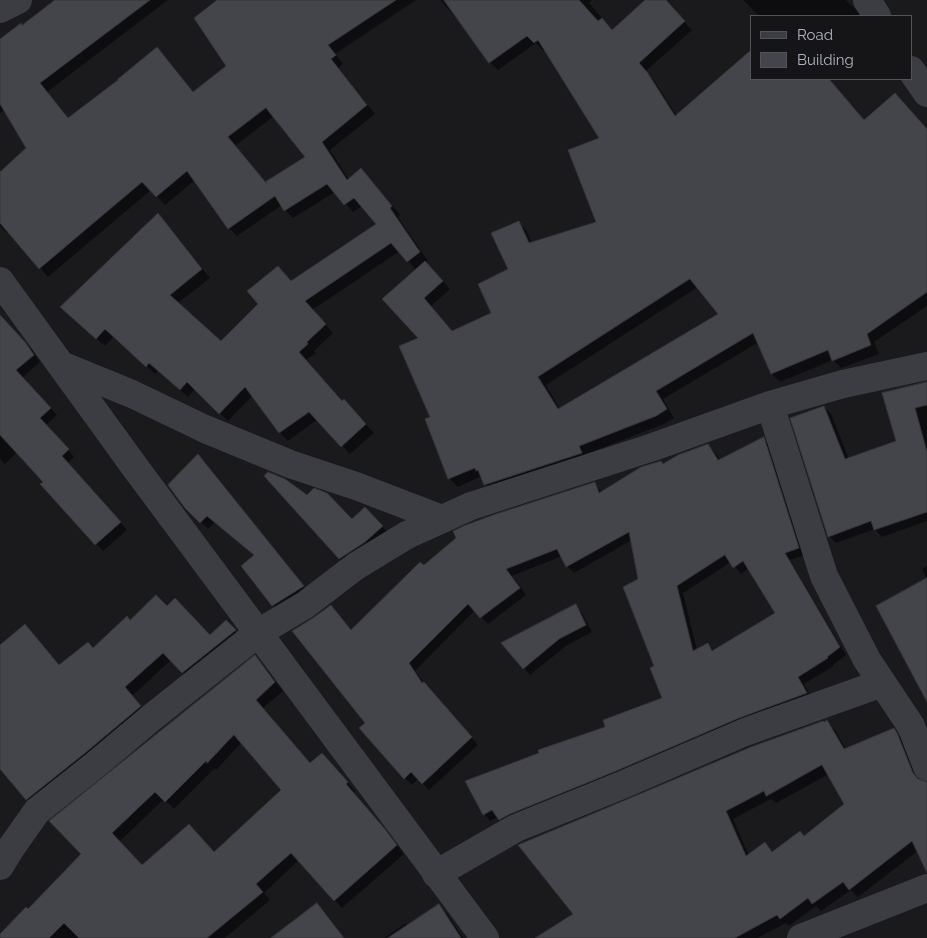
<!DOCTYPE html>
<html>
<head>
<meta charset="utf-8">
<style>
  body { margin:0 }
  #map { position:relative; width:927px; height:938px; overflow:hidden; background:#1a1a1d; font-family:Raleway,sans-serif }
  canvas { display:block }
  .legend { position:absolute; left:750px; top:15px; width:162px; height:65px; box-sizing:border-box; background:#151518; border:1px solid #51545a; margin:0; padding:6px 9px; list-style:none; font-size:15px; color:#acb3bd }
  .legend li { display:flex; align-items:center; gap:10px; height:25px }
  .legend b { width:25px; border:1px solid #51545a }
</style>
</head>
<body>
<div id="map">
<canvas width="927" height="938"></canvas>
<ul class="legend">
<li><b style="height:6px;background:#3b3d42"></b>Road</li>
<li><b style="height:14px;background:#44454a"></b>Building</li>
</ul>
</div>
<script>
const g = document.querySelector('canvas').getContext('2d');
g.lineJoin = 'round';
function paint(path, color) { g.fillStyle = color; g.fill(path, 'evenodd'); }
function strokePath(path, color, width, dash) { g.strokeStyle = color; g.lineWidth = width; g.lineCap = dash ? 'butt' : 'round'; g.setLineDash(dash || []); g.stroke(path); }
paint(new Path2D(`
  M57,0h111l-121,92 22,27 88,-70 8,8 29,36 34,-27 -9,-66h197l-81,54 8,10 -5,4 37,46 -45,36 19,30 20,-2 31,37 -2,2 30,44 -3,2 25,26 -19,17 21,26 41,-18 17,-44 8,-48 8,8 6,13 65,-21 4,-83 -56,-90 -2,2 -7,-8 -38,27 -8,-8 -34,-46 -1,1 -15,-17h152l-3,3 24,28 34,-31h17l28,30 -46,41 9,11 22,34 74,-37h78l36,42 62,9v176l-53,36 5,12 -38,14 -8,-8 -53,22 -8,-8 -13,-32 -96,57 11,19 -10,6 -78,30 4,8 -96,31 -8,-8 -4,-9 -24,11 -9,-9 -18,-60 -11,-79 -4,-69 -16,-19 -88,59 21,23 -19,18 2,2 -10,7 37,42 9,7 22,24 -24,21 -32,-35 -30,22 -8,-8 -28,-37 -24,25 -33,-32 -7,8 -30,-26 -3,3 -41,-38 -9,10 -35,-31 88,-100 8,8 44,55 -32,25 43,40 71,-61 86,-57 -16,-19 -9,6 -18,-20 -42,26 -8,-8 -3,-5 -45,31 -8,-8 -34,-48 -30,25 -14,-15 -103,87 -39,-45 -1,2 -8,-8v-49l28,-28 -23,-39 -5,3v-72l22,-15zM274,116l33,41 -41,26 -31,-37zM698,287l22,28 -160,94 -14,-24z
  M743,0h103l16,16h-103z
  M0,316l32,34 8,12 -18,16 35,37 -11,10 28,32 -6,6 59,67 -24,21 -61,-67 3,-2 -28,-30 -12,12 -5,-5z
  M927,383v138l-45,16 -7,-8 -39,14 -7,-7 -5,-129 7,7 18,45 49,-17z
  M763,438l7,7 35,110 -15,5 56,95 -13,10 1,1 -30,18 9,16 -306,126 -9,-9 -8,4 -6,-7 123,-86 57,-29 -9,-32 -23,-127 -58,33 -7,-7 -5,-10 -50,20 14,19 -38,29 -13,-14 -60,61 9,12 7,7 47,55 -49,45 -11,-11 -6,6 -7,-7 -38,-55 -36,-117 7,7 14,18 71,-65 171,-82 8,9 59,-31 3,3 44,-20 7,7 5,8zM731,562l10,12 8,-6 27,46 -62,37 -6,-6 -11,5 -14,-57z
  M198,455l8,8 104,131 -29,19 -8,-8 -31,-39 13,-10 -40,-34 -7,7 -22,-22z
  M265,476l87,44 20,-4 17,18 -42,32z
  M927,566v13l-5,-10z
  M575,606l7,7 10,19 -26,14 -36,29 -28,-32z
  M167,608l43,29 16,-15 17,17 -52,41 -20,-20 -39,36 16,19 -113,92 -35,-40v-121l25,-21 35,41 33,-17 38,-28z
  M255,657l8,8 20,26 -20,17 48,56 18,-2 26,29 -2,2 39,45 12,16 -62,54 -43,-48 -35,33 6,7 -45,38h-225v-3l28,-25 55,-56zM242,742l41,48 -68,63 -73,13 -23,-24 45,-43 10,10 41,-41 1,2z
  M827,722l8,8 11,19 47,-20 12,14 15,39 7,1v61l-69,53 -7,-7 -30,21 -5,-5 -27,20 -3,-3 -29,15h-220l38,-23zM829,774l17,30 -41,33 -32,15 -8,-8 -16,12 -16,-37 38,-20 5,4z
  M317,904l8,8 19,26h-66z
  M439,906l9,9 15,23h-79l22,-15 3,3z`), '#0007');
const building = new Path2D(`
  M55,0h95l-110,83 28,35 50,-38v-1l39,-32 36,45 33,-26 -32,-48 23,-18h179l-68,45 8,10 -5,4 36,46 -45,37 25,38 14,-12 31,38 -2,2 30,44 -13,10 -16,-19 -86,58 21,23 -19,18 1,2 -9,8 43,49 2,-2 22,25 -25,23 -32,-35 -30,21 -34,-46 -26,27 -32,-32 -7,8 -31,-27 -3,4 -41,-38 -9,10 -36,-32 98,-94 44,56 -32,26 51,46 37,-37 -11,-13 31,-25 13,15 85,-57 -22,-26 -10,7 -17,-21 -43,27 -9,-15 -47,33 -41,-58 -31,26 -14,-15 -103,87 -39,-46v-51l26,-24 -26,-44v-65l21,-16 1,2zM266,108l39,49 -40,25 2,2 -39,-47z
  M444,0h135l19,21 4,-3 10,12 33,-30h21l19,21 -46,42 8,9 28,44 76,-66v29h78l35,41 31,-27 32,36v163l-60,42 4,11 -39,16 -4,-11 -57,24 -18,-41 -97,58 11,18 -11,7 -77,30 3,7 -98,32 -6,-15 -2,1 -1,-3 -27,11 -23,-60 5,-2 -31,-71 19,-8 -36,-39 43,-38 18,20 -19,17 28,33 39,-18 -13,-29 30,-15 -17,-36 28,-12 10,22 67,-21 -28,-72 31,-12 -61,-98 -4,3 -7,-7 -38,27zM690,279l28,35 -160,95 -20,-32z
  M0,315l25,27 9,13 -18,15 35,38 -11,10 29,31 -7,7 59,66 -26,23 -55,-61 3,-2 -43,-47z
  M927,382v23l-12,3 12,44v60l-53,18 -3,-9 -43,16 -38,-119 34,-12 21,53 51,-18 -14,-48z
  M764,437l35,111 -14,5 55,94 -13,10 1,1 -30,19 9,16 -68,25 -123,53 -106,43 -11,6 -7,-10 -9,5 -18,-34 74,-28 -1,-3 67,-23 -2,-7 59,-22 -12,-30 4,-2 -31,-79 15,-8 -9,-47 -63,35 -9,-18 -51,20 14,19 -40,30 -12,-14 -59,59 13,20 2,-1 48,55 -50,47 -11,-12 -7,7 -45,-51 6,-5 -73,-92 21,-13 18,-13 20,25 69,-68 4,3 32,-27 -3,-7 13,-6 30,-11 99,-32 4,11 42,-26 20,-6 2,3 15,-9 30,-11 10,16zM725,555l8,13 10,-7 32,52 -63,38 -4,-8 -15,8 -16,-65z
  M198,454l106,132 -32,20 -31,-40 13,-11 -47,-39 -7,7 -15,-15 -17,-23z
  M268,472l17,7 22,16 7,-7 13,5 25,26 13,-12 18,19 -18,16 -26,17 -75,-83z
  M927,578v124l-51,-96z
  M156,595l11,11 8,-8 35,37 16,-15 10,10 -54,43 -19,-20 -38,34 16,19 -56,47 -59,47 -26,-31v-124l25,-21 34,41 29,-23 5,6 34,-32 3,4z
  M576,604l10,21 -27,14 -36,30 -22,-26z
  M255,655l20,27 -19,18 54,63 12,-10 26,29 -2,2 38,44 13,17 -63,56 -43,-48 -35,31 7,8 -56,46h-128l-15,-15 -15,15h-49v-4l26,-27 2,2 53,-55 -32,-33zM234,735l47,55 -67,62 -25,-28 -47,41 -30,-32 43,-41 10,10 41,-41 1,2z
  M827,720l17,29 50,-21 3,5 16,40 5,6 9,3v91l-15,-32 -63,49 -6,-8 -31,22 -4,-6 -28,21 -3,-4 -42,23h-200l38,-24 -55,-69 110,-46 123,-52 72,-26 1,1zM822,765l22,39 -40,32 -4,-5 -28,21 -7,-10 -19,14 -20,-45 38,-20 2,5z
  M317,903l27,35h-73z
  M439,904l22,34h-73z`);
paint(building, '#44454a');
strokePath(building, '#343439', 1);
strokePath(new Path2D(`
  M867,0l10,16
  M0,9l18,-9
  M911,70l16,23
  M0,281l137,189 348,468
  M61,365l71,29 73,35 85,35 66,22 86,33
  M770,405l54,171 43,84 44,66 16,41
  M0,866l11,-18 26,-37 58,-46 56,-47 54,-43 53,-42 47,-28 51,-39 51,-31 64,-29 182,-59 117,-42 73,-21 84,-18
  M436,874l80,-46 106,-43 123,-53 137,-49
  M801,938l126,-50`), '#3b3d42', 28);
</script>
</body>
</html>
